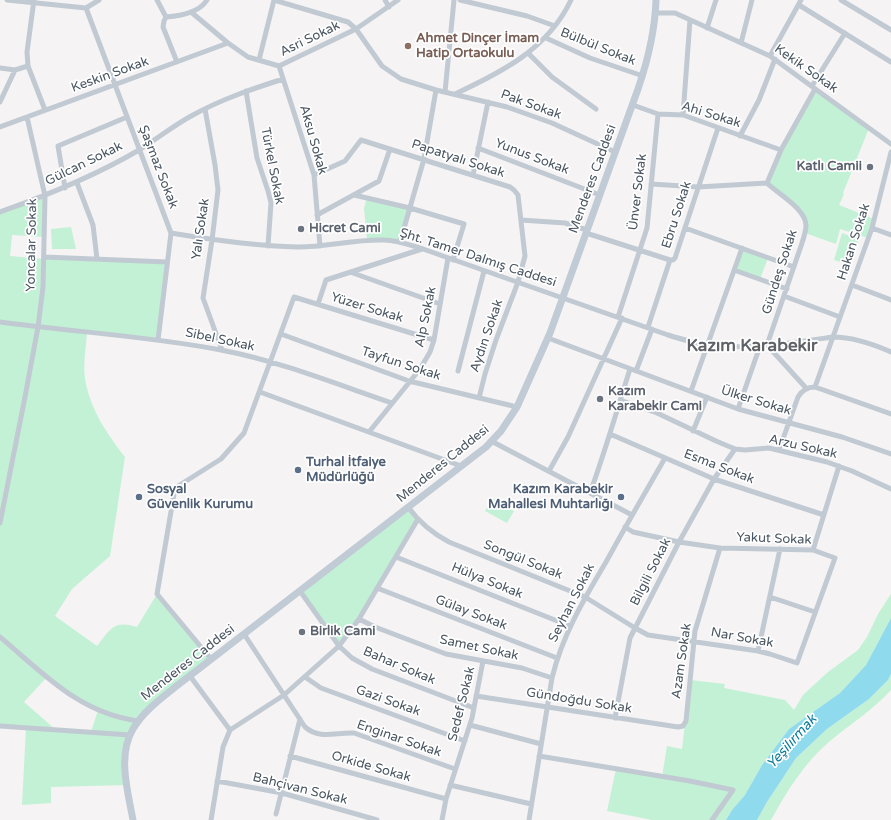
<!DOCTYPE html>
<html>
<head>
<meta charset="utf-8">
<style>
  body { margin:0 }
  canvas { display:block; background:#f5f3f3 }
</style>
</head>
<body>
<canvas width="891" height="820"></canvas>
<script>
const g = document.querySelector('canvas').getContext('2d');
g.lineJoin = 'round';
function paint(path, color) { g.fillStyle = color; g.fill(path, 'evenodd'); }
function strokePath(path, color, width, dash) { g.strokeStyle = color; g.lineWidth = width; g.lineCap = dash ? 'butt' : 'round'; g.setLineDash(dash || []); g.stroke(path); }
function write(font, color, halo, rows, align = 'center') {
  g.font = font + ' "Varela Round",sans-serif'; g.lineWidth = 3.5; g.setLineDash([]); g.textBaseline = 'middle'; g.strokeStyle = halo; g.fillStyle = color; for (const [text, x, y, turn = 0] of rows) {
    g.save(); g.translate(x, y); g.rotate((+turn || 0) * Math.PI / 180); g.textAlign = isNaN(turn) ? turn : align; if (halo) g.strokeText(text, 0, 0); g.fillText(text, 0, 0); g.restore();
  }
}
paint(new Path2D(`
  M815,89l54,39 -26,65 1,1 -5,11 35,14 -6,19 -28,-9 -4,15 -31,-11c4,-20 -24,-38 -38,-50l14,-33z
  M45,196l-1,41 -32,-2 -2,21 34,3 123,3 -9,78 -71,-7c-1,14 -4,31 -2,46 5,30 22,55 40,78l-15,99 -38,33 -17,27 42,30c14,-18 17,-26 40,-19l20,-33 54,65 -61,49 -22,35 -1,42 -76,2v16l-29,2 4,-77 -26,-2v-514zM47,677l51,33 -7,22 -35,-2 -32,-28z
  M367,198l43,10 -10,34 -33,-2 -3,-32z
  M71,227l5,22h-24l-1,-20z
  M842,233l17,6 -9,26 -16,-5z
  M742,248l26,10 -8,21 -26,-9z
  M492,498l22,13 -7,12 -22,-12z
  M408,507l10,12 -22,38 -57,89 -39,-55z
  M891,594v24l-25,47 -26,28 -51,36 -27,36 -17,30 -13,15 -6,10h-74l-45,-9 9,-42 46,8 5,-31 15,3 8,-69 35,4 -1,4 61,12 9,10 9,-15 13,-12 12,-11 30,-22 9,-13 11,-23z
  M891,674v16c-18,20 -41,34 -61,51 -26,22 -43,50 -59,79h-14l10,-18 29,-44 31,-29 42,-30 19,-19z`), '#c3f1d5');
paint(new Path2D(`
  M891,618v56l-3,6 -19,19 -42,30 -31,29 -29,44 -10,18h-31l6,-10 13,-15 17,-30 27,-36 51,-36 26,-28z`), '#90daee');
strokePath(new Path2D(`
  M7,0l79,8 13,-8
  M34,0l-7,52 1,14 17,44
  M157,0l9,17 -2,4 -1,6 14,35
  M274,0l74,22 8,7 26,37 19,13 35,11 71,17 45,16 63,29
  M385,0l4,7
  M460,0l67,16 28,10
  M841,0l50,30
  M799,5l92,57
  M86,8l85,225 -13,107
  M191,12l37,31 20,14 31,9 77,-37 42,-29
  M656,13h19l95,43 121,88
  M166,17c14,-1 33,-4 41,-17
  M707,28l9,-28
  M546,38l44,20 53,18
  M741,43l11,-43
  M528,53l24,24 44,32
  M770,56l31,-56
  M259,60l15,-60
  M279,66l35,109 6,71
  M0,68l15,2 13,-4
  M812,86l33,-53
  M246,91l11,67 11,33 3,12 -3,43
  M445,92l9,-92
  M455,94c47,-22 93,-45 116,-94
  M0,102l15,-32
  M633,105l25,9 25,1 98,35
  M205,109l10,56 3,25 -6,50 -9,58 19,52
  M683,115l7,-95
  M0,127l228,-84
  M740,136l19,-36 16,-41
  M478,148l122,47
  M314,175l31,-14 16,-21 149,47 4,3 4,5 7,61 -7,26 -22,58 -11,34 -6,24
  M473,175l15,-73
  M77,183l16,42 4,34
  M767,183c11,11 38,25 39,42 0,7 -3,15 -5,21l-34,99 39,43
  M767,183l14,-33 34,-61
  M651,184l47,3 69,-4
  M65,188l-7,-42 69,-29
  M354,195l56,13 54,16 -11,36
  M0,212c48,-17 95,-36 139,-62 18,-11 35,-25 54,-35 29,-16 59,-26 90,-36
  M317,215l62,-34 11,-32
  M521,220l44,3 22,7
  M685,228l109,39
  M872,228l19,7
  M171,233c42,7 84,13 127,14 29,0 57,-8 86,-7 13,0 26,5 39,9l245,86c13,4 26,8 39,10 42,5 84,-2 126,-8 20,0 40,7 58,15
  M586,233l84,27
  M400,242l24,-83 12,-69
  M44,257l123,5
  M734,270l53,19
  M350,272l90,32
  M852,285l39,15
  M784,296l56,21
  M318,304l8,-24 96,-31
  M618,317l29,-89 11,-114
  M0,322c73,10 148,14 221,28 58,11 115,34 171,53
  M648,327l22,-67h3l2,-2 43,-130
  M281,334l128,47 108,26
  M548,338l190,71 104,28 49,17
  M458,371l26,-100
  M636,371l16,-42
  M815,387l57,-159 19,-76
  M691,391l51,-143
  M260,392l201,74
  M620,400l37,13 59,28 19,8 10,1 24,-2 58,14 25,9 39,18
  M738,409l22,-63
  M693,431l14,-34
  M369,432l51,-63 10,-17 4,-12 14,-82
  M610,434l104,45 110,36
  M493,442l139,73
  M779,450l19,-53c4,-7 9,-10 17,-10l76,27
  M549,471l19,-34 54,-119
  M590,493c15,-41 27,-83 40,-124
  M408,507c11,15 24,26 41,35l136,55 50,31 13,7 110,16 12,3 27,9 38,-105 -22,-8 -93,-2 -41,-6 -46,-10 -8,-5
  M0,523l25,-126 13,-70 5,-40 2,-91 -18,-79
  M813,550l26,-84
  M396,557l174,69
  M377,588l180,70
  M300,591l39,55 13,12 20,11 102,39
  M770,597l45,15
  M359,619l16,8 71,27 76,14 30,10
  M244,634l61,93c15,13 31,5 49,6l101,36
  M0,637c44,37 79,76 138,84
  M758,651l22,-102
  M211,659l-54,-65 18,-106 46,-29 23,-26 50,-136 140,43
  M190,676l40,54
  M305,677l16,11 144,53
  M476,696l202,31 5,-1 3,-5 9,-90 25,-83
  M615,718l15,-80 49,-96 35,-63 21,-30
  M470,725l71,19
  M0,726l130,9
  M290,756l156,43
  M539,756l151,25 43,9 -21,30
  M217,781l65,12 95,27
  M450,785l81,19
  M276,814l24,-95
  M211,820l12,-73 7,-17 54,-35 55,-49 20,-27 59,-100
  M442,820l4,-21 26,-81 11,-57
  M529,820l23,-142c10,-42 32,-79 54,-116 19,-35 39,-69 59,-104`), '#c1cad2', 5);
strokePath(new Path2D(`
  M133,820c-5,-28 -16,-64 0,-91 10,-17 26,-29 41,-41l312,-241 15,-16 16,-24 33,-74 88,-244c10,-29 17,-58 18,-89`), '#c1cbd6', 7);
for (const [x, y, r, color] of [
  [408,46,4,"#8d6e63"],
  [870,167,4,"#6b7280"],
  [301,229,4,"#6b7280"],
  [600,399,4,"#6b7280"],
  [298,470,4,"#5c6f8a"],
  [139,497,4,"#5c6f8a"],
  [621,497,4,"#5c6f8a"],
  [302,632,4,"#6b7280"]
]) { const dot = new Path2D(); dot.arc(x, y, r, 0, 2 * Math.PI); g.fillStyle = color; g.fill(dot); strokePath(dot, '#fff', 1.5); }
write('13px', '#4a5661', '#fff', [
  ["Asri Sokak",310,39,-26],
  ["Bülbül Sokak",598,47,22],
  ["Kekik Sokak",806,69,35],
  ["Keskin Sokak",110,75,-20],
  ["Pak Sokak",531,105,20],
  ["Ahi Sokak",711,115,17],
  ["Aksu Sokak",313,140,74],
  ["Yunus Sokak",532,157,21],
  ["Papatyalı Sokak",458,159,18],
  ["Gülcan Sokak",84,164,-26],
  ["Türkel Sokak",272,166,79],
  ["Şaşmaz Sokak",158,167,69],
  ["Menderes Caddesi",593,179,-70],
  ["Ünver Sokak",638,192,-83],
  ["Ebru Sokak",677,215,-72],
  ["Yalı Sokak",201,229,-82],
  ["Hakan Sokak",854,242,-72],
  ["Yoncalar Sokak",32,245,-89],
  ["Şht. Tamer Dalmış Caddesi",478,258,18],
  ["Gündeş Sokak",780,272,-72],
  ["Yüzer Sokak",367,308,17],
  ["Alp Sokak",426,317,-78],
  ["Aydın Sokak",487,336,-71],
  ["Sibel Sokak",220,340,12],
  ["Tayfun Sokak",401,364,18],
  ["Ülker Sokak",756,401,17],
  ["Arzu Sokak",803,447,13],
  ["Menderes Caddesi",443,464,-39],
  ["Esma Sokak",719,467,21],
  ["Yakut Sokak",774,539,2],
  ["Songül Sokak",523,560,22],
  ["Bilgili Sokak",651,572,-63],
  ["Hülya Sokak",487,581,22],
  ["Seyhan Sokak",572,603,-63],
  ["Gülay Sokak",471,613,21],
  ["Nar Sokak",742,638,10],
  ["Samet Sokak",479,648,12],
  ["Azam Sokak",682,661,-82],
  ["Menderes Caddesi",188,663,-38],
  ["Bahar Sokak",399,666,23],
  ["Gazi Sokak",388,701,20],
  ["Gündoğdu Sokak",579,701,9],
  ["Sedef Sokak",462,704,-76],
  ["Enginar Sokak",399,739,19],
  ["Orkide Sokak",371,767,16],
  ["Bahçivan Sokak",300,789,14]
]);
write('bold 13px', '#785e54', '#fff', [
  ["Ahmet Dinçer İmam",416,39],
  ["Hatip Ortaokulu",416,54]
], 'left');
write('bold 13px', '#5b616d', '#fff', [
  ["Katlı Camii",862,167,"right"],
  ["Hicret Cami",309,229],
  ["Kazım",608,392],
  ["Karabekir Cami",608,407],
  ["Birlik Cami",310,632]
], 'left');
write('bold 13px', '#4e5e75', '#fff', [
  ["Turhal İtfaiye",306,463],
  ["Müdürlüğü",306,478],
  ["Sosyal",147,490],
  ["Güvenlik Kurumu",147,505],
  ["Kazım Karabekir",613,490,"right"],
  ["Mahallesi Muhtarlığı",613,505,"right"]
], 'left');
write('italic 14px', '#0c7c9b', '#fff', [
  ["Yeşilırmak",792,742,-48]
]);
write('bold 17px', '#5f6368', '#fff', [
  ["Kazım Karabekir",752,347]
]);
</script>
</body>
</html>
